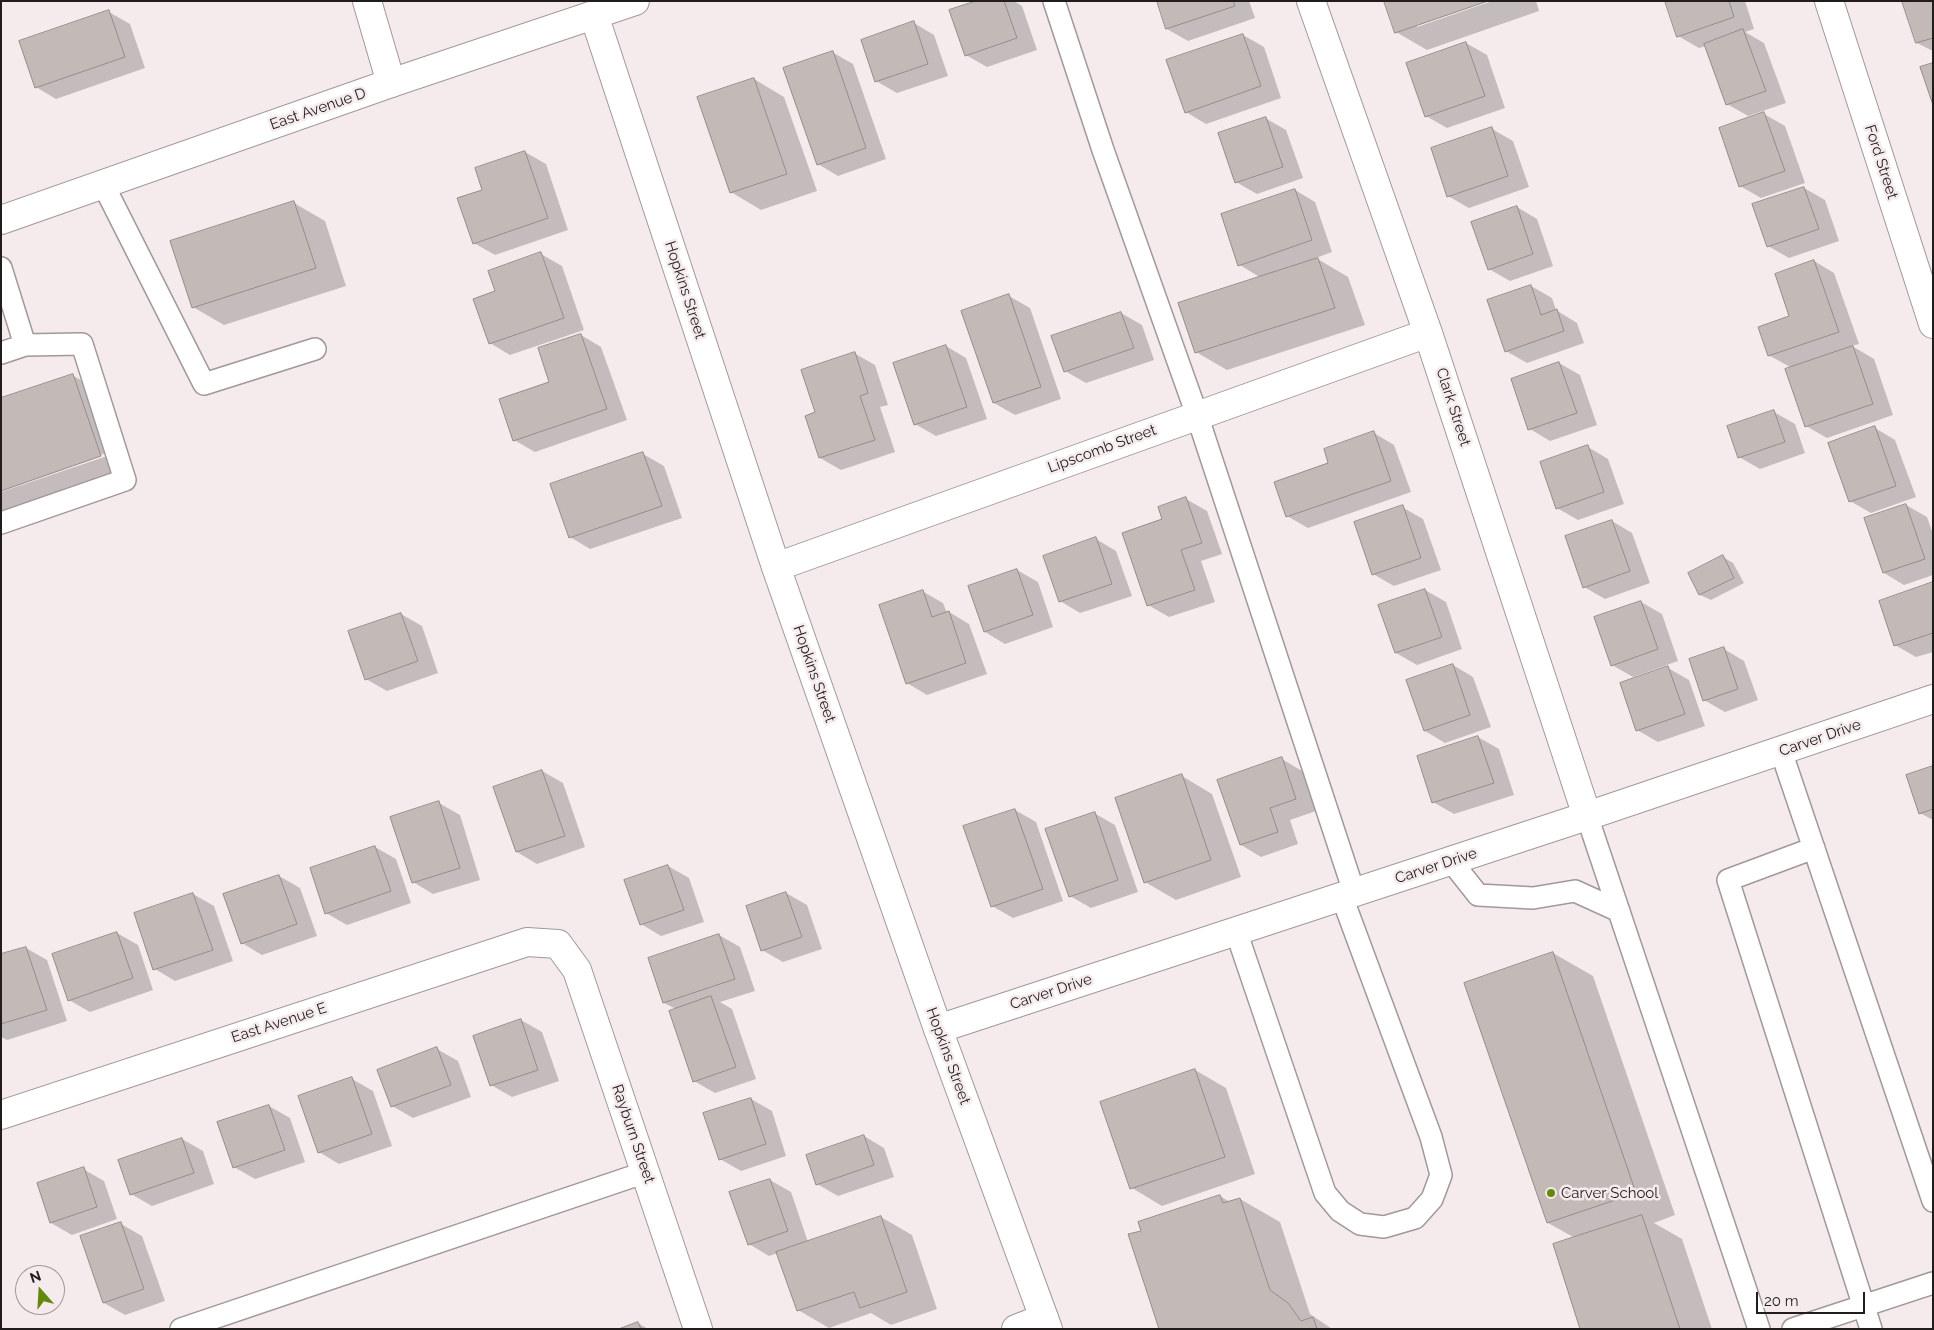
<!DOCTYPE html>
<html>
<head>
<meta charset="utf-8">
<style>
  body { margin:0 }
  #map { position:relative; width:1934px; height:1330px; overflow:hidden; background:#f5ebec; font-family:Raleway,sans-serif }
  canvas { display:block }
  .frame { position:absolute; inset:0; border:2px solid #211d1d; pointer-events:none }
  .north { position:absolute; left:15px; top:1265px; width:50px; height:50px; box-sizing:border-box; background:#f5ebec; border:1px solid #a09999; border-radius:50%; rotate:341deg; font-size:14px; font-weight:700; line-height:20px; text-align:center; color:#211d1d }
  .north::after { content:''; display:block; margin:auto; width:18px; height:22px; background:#64880c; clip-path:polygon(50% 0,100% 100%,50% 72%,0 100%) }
  .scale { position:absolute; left:1756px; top:1292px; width:109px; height:22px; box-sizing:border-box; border:2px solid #211d1d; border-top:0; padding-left:6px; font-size:15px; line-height:18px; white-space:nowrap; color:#211d1d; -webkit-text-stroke:4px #f5ebec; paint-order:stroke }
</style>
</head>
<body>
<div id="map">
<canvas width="1934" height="1330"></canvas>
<div class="frame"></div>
<div class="north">N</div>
<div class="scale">20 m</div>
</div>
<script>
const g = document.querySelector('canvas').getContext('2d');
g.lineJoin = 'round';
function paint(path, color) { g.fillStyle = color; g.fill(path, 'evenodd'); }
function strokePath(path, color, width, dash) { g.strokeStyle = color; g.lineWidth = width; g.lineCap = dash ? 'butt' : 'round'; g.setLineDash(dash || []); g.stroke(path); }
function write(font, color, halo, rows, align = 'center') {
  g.font = font + ' Raleway,sans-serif'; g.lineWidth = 5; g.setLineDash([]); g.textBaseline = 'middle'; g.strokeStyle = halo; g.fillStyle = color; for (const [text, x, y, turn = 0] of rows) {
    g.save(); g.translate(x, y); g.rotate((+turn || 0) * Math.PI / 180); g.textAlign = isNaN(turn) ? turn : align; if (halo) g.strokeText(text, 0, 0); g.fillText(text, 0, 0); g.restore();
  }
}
paint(new Path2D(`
  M980,1h34l8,5 15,44 -50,17 -21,-12z
  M1158,1h91l6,17 -67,23 -21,-12z
  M1492,1h44l3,10 -112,39 -31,-18 21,-7v2z
  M1666,1h79l9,28 -9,3 19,11 22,60 -38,13 -21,-12 -21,-58 -7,2 -21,-12z
  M1933,1v50l-16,-8z
  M109,12l21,12 15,44 -89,31 -20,-12z
  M914,23l20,12 14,41 -51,17 -21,-12z
  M1243,35l21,12 17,51 -75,26 -20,-12z
  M1466,43l21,12 18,53 -58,20 -21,-12z
  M832,52l21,12 33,95 -48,17 -20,-12z
  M754,79l30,18 33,94 -56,19 -30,-18z
  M1764,114l21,12 20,57 -44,15 -21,-12z
  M1265,118l21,12 17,48 -46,16 -21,-12z
  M1492,129l21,12 16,46 -60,21 -21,-12z
  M525,152l21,12 22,66 -73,25 -21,-12 10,-52z
  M1804,188l21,12 14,41 -50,17 -21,-12z
  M1295,190l20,12 17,50 -16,6 32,19 17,48 -138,45 -31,-18 65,-74 -21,-13z
  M294,203l31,18 21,65 -122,39 -31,-18z
  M1517,207l20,12 16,47 -43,15 -21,-12z
  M541,254l21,12 22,64 -74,25 -20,-12 6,-51z
  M1814,261l20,12 25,71 -7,2 22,13 19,56 -66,23 -21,-12 -14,-58 -22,-12 -10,-29 31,-10z
  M1531,286l21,12 4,12 21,13 7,20 -57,20 -21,-12z
  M1009,296l21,12 31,91 -46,16 -21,-12 -31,-92z
  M1121,313l21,12 12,35 -68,23 -21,-12z
  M581,335l20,12 26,73 -92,32 -21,-12z
  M946,346l20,12 21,61 -51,17 -21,-12z
  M854,353l21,12 13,40 -8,2 15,45 -54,18 -21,-12 -3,-45z
  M1559,363l21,12 17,50 -47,16 -20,-12z
  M72,375l31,18 28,81 -130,45v-27l106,-36 -1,-3 -105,36z
  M1774,412l21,12 10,29 -45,16 -21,-12z
  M1875,428l20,12 21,57 -45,16 -21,-12z
  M1374,433l20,12 17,47 -103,36 -21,-12 43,-52z
  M1588,447l20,12 16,45 -46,16 -21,-12z
  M643,454l21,12 18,52 -92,31 -20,-12z
  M1186,499l21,12 15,43 -21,7 14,41 -46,15 -21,-12 15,-85z
  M1906,505l21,12 6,17v41l-29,10 -20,-12z
  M1402,507l21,12 18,51 -47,16 -21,-12z
  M1612,521l20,12 18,50 -45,16 -21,-12z
  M1096,539l20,12 16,45 -52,17 -20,-12z
  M1723,557l10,6 11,20 -33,17 -11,-5 -10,-21z
  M1017,570l21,12 15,45 -48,17 -20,-12z
  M1933,584v68l-17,5 -21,-12z
  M1425,590l21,12 16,47 -45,16 -21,-12 -16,-47z
  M922,591l21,12 4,10 2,-1 20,12 18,50 -60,21 -20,-12z
  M1641,602l21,12 16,47 -45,16 -21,-12z
  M401,614l21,12 16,47 -51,18 -21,-12z
  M1724,649l20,12 14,39 -33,12 -21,-12z
  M1453,665l20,12 18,50 -46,16 -20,-12z
  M1668,668l21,12 16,46 -47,16 -21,-12z
  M1478,737l21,12 15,46 -60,19 -21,-12z
  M1282,759l20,12 14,40 -26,9 8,24 -37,13 -20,-12z
  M1933,767v53l-13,-7z
  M542,771l21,12 22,64 -48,17 -20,-12z
  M1182,776l30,18 29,83 -65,23 -31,-18z
  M439,803l21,12 20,65 -47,14 -20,-12z
  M1015,810l21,12 27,79 -50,17 -21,-12z
  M1094,813l21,12 23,67 -47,16 -21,-12z
  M375,847l21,12 15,44 -64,22 -21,-12z
  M668,866l21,12 15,44 -43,14 -20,-12z
  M279,876l21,12 17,48 -55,19 -20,-12z
  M786,893l21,12 15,44 -39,13 -21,-12z
  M193,894l21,12 19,55 -58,20 -20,-12z
  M117,933l21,12 15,45 -63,22 -21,-12z
  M719,935l21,12 15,44 -35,11 12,7 24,70 -41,14 -21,-12 -18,-72 -12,-6 -15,-44z
  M26,948l21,12 20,61 -60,19 -6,-3v-81z
  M1553,953l40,23 82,239 -21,8 28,16 30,90h-130l-7,-91 -27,-15z
  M521,1020l21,12 17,49 -47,16 -21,-12z
  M437,1049l21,12 13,36 -58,21 -21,-12z
  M1195,1070l31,18 29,86 -93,32 -30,-18z
  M352,1079l21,12 19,55 -53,18 -20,-12z
  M751,1099l21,12 14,45 -45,15 -21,-12z
  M269,1106l21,12 15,44 -50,17 -21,-12z
  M864,1136l20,12 10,29 -56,19 -21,-12z
  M182,1139l21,12 11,33 -62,22 -21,-12z
  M83,1169l21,12 13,38 -45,16 -21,-12 -13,-39z
  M770,1180l21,12 17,50 73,-25 31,18 25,74 -46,16 -20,-12 -42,15 -31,-18 -20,-57 -9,3 -20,-12z
  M1220,1196l10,6 10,-3 40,23 30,92 22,15h-172l-17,-98z
  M121,1224l21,12 23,65 -40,14 -21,-12z
  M638,1323l10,6h-26z`), '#0003');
const building = new Path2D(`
  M976,1h28l13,37 -52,18 -16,-46z
  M1157,1h76l2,5 -69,23z
  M1384,1h104l-93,32z
  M1665,1h64l5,16 -57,20z
  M1902,1h31v37l-17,5z
  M109,10l16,47 -90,31 -16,-47z
  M914,21l14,43 -53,18 -14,-42z
  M1743,29l23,62 -40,14 -22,-61z
  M1243,34l18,52 -76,27 -19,-53z
  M1466,42l19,54 -60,21 -19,-54z
  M833,51l33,97 -49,17 -34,-97z
  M1933,63v42l-13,-38z
  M754,78l33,96 -57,19 -33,-96z
  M1764,112l21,59 -46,16 -20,-59z
  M1266,117l17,50 -48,16 -17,-50z
  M1492,127l16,49 -61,21 -16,-49z
  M525,151l23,67 -75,26 -16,-46 25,-8 -7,-22z
  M1804,187l15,42 -52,18 -15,-43z
  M1295,189l17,51 -74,26 -17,-52z
  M294,201l22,67 -124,40 -22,-67z
  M1517,206l16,48 -45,16 -17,-48z
  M541,252l23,66 -75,26 -16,-45 22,-8 -7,-20z
  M1318,258l17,50 -140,45 -17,-50z
  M1814,260l25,72 -71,24 -10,-29 31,-11 -14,-42z
  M1531,285l10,30 16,-6 7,22 -59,21 -18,-52z
  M1009,294l32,93 -48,16 -32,-92z
  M1121,312l13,36 -70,24 -13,-36z
  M581,334l26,75 -94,32 -14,-42 50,-17 -11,-34z
  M946,345l21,62 -53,18 -21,-62z
  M1853,346l20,58 -68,23 -20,-58z
  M855,352l13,41 -8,3 15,44 -56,18 -14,-42 10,-4 -14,-42z
  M1559,362l18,51 -49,17 -17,-51z
  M73,374l28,82 -100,35v-93z
  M1774,410l11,32 -47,16 -11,-32z
  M1875,426l21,60 -47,16 -21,-59z
  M1374,431l17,50 -105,36 -12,-35 54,-19 -4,-14z
  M1588,445l16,47 -48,17 -16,-47z
  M643,452l19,54 -93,32 -19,-54z
  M1186,497l16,46 -21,7 14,40 -48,16 -25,-73 40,-14 -4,-12z
  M1906,504l19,55 -42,14 -19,-55z
  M1403,505l18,53 -49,17 -18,-53z
  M1612,520l18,51 -47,17 -18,-52z
  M1096,537l16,47 -53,18 -16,-46z
  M1723,555l11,23 -35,17 -11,-22z
  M1017,569l16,46 -49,17 -16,-46z
  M1933,582v51l-39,13 -15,-45z
  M1425,589l17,48 -47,16 -17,-48z
  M923,590l9,27 17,-6 17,52 -60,21 -27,-79z
  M1641,601l17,48 -47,17 -17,-49z
  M401,613l17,48 -53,19 -17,-49z
  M1724,647l14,42 -35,12 -14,-42z
  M1453,664l17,51 -46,16 -18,-51z
  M1668,666l17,48 -49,17 -16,-48z
  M1478,736l16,47 -62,20 -15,-47z
  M1282,757l14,42 -26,9 8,24 -38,13 -23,-65z
  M1933,766v43l-14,5 -13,-39z
  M542,770l23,66 -49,16 -23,-65z
  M1182,774l29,86 -67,23 -29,-85z
  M439,801l21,67 -48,15 -22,-66z
  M1015,809l28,80 -52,18 -28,-81z
  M1095,812l23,68 -49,17 -24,-68z
  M375,846l16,45 -66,23 -15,-46z
  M668,865l16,45 -44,15 -16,-45z
  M279,875l18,49 -56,20 -18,-50z
  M786,892l16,45 -41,14 -15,-45z
  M193,893l20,57 -60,20 -19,-57z
  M117,932l16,46 -65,23 -16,-47z
  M719,934l16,45 -72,24 -15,-45z
  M26,947l21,63 -46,14v-70z
  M1553,952l83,241 -89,30 -83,-240z
  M711,996l25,71 -43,15 -24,-71z
  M521,1019l17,51 -48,16 -17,-50z
  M437,1047l14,38 -60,22 -14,-37z
  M1195,1069l30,88 -95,32 -30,-87z
  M352,1077l20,57 -54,19 -20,-57z
  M751,1098l15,46 -47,16 -16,-47z
  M269,1105l16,45 -52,18 -16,-46z
  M864,1135l10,30 -58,20 -10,-30z
  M182,1138l12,35 -64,22 -12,-35z
  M84,1167l13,40 -47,16 -13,-40z
  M770,1179l18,52 -40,14 -19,-53z
  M1220,1195l3,8 17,-5 30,92 18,13 13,18 12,-4 4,12h-158l-31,-95 13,-3 -3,-9z
  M1642,1215l38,114h-100l-27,-85z
  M881,1216l26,76 -47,16 -6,-16 -57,19 -21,-59z
  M121,1222l23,67 -41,14 -23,-67z
  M638,1322l3,7h-22z`);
paint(building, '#c3bab7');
strokePath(building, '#958c8a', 1);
const service = new Path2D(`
  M1054,1l49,149 94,265 157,477
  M103,184l101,200 111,-35
  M1,268l24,77 57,-1 43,136 -124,43
  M1,353l24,-8
  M1781,751l152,450
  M1587,816l172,513
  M1814,848l-86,32 143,449
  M1451,861l27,34 55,3 42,-7 44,20
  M1236,931l89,262 15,18 20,13 24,3 31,-9 17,-19 9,-24 -10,-38 -89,-240
  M181,1329l465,-157
  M1793,1329l140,-46`);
const minor = new Path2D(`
  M367,1l24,82
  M1311,1l117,332 159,483
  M1829,1l104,323
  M776,567l652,-234
  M938,1029l649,-213 346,-117
  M1,1115l526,-173 31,2 19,26 121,359
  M1016,1329l28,-11`);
const tertiary = new Path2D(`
  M594,15l182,552 162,462 110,300`);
const primary = new Path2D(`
  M1,220l390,-137 244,-82`);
strokePath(service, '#a19899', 24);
strokePath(minor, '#a19899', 30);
strokePath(tertiary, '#a19899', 30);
strokePath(primary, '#a19899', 30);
strokePath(service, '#fff', 21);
strokePath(minor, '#fff', 28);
strokePath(tertiary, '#fff', 28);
strokePath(primary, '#fff', 28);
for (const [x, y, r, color] of [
  [1551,1193,5,"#64880c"]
]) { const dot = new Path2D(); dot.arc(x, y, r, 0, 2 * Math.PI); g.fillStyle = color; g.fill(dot); strokePath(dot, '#f5ebec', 2); }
write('15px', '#211d1d', '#f5ebec', [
  ["East Avenue D",318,109,-19],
  ["Ford Street",1881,162,72],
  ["Hopkins Street",685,290,72],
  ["Clark Street",1453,407,72],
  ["Lipscomb Street",1102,449,-20],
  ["Hopkins Street",814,674,71],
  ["Carver Drive",1820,738,-19],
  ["Carver Drive",1436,866,-18],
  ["Carver Drive",1051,992,-18],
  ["East Avenue E",279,1023,-18],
  ["Hopkins Street",948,1056,70],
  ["Rayburn Street",633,1134,71]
]);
write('15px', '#211d1d', '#f5ebec', [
  ["Carver School",1561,1193]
], 'left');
</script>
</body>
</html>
